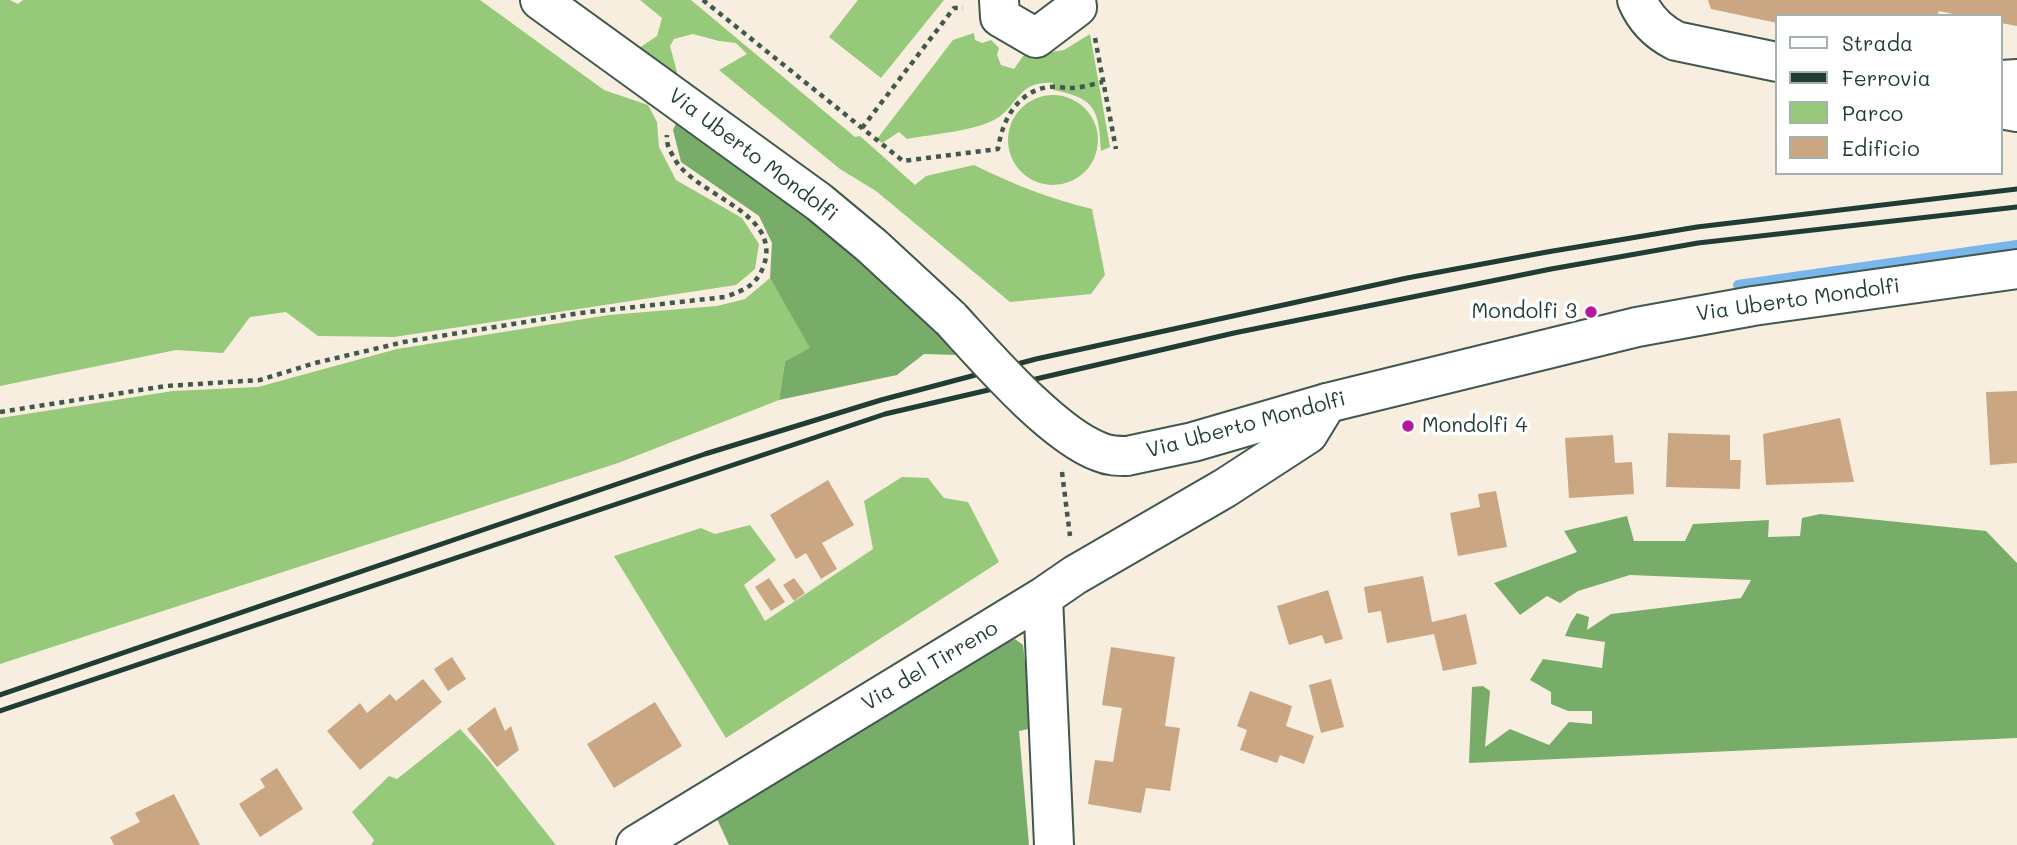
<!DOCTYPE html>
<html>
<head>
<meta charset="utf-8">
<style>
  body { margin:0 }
  #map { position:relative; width:2017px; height:845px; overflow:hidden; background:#f8eedf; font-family:Mali,sans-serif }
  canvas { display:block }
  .legend { position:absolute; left:1775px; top:14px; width:228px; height:161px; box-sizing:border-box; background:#fff; border:2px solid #a5b1ae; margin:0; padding:9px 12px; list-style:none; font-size:21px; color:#1f3d34 }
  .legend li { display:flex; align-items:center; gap:14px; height:35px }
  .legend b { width:35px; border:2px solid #a5b1ae }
</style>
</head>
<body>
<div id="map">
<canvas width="2017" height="845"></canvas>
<ul class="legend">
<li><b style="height:9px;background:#fff"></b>Strada</li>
<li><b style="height:9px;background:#1f3d34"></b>Ferrovia</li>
<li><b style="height:19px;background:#96c979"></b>Parco</li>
<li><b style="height:19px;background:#caa682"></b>Edificio</li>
</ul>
</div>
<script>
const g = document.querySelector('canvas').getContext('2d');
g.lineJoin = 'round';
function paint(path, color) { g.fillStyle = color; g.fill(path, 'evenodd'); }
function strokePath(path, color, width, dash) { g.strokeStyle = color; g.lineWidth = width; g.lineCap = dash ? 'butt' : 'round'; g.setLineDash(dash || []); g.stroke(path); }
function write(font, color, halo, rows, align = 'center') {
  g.font = font + ' Mali,sans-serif'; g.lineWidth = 7; g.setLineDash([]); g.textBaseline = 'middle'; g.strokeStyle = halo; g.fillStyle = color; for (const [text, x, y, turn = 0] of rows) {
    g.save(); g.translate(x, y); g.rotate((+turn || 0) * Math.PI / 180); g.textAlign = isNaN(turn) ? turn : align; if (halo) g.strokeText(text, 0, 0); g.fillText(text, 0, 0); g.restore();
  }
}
paint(new Path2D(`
  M0,0h10l8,4 5,-4h457l124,90 44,15 9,17 2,25 17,33 66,38 17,26 -4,25 -19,16 -342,52 -76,-1 -32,-24 -36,5 -27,36 -47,-3 -176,36z
  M640,0h51l164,137 5,-1 55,49 11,-9 48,-11c39,19 76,34 118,44l13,66 -14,19 -81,8 -134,-111 -36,-22 -121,-99 28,-16 -11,-11 -17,-2 -26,-7 -19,5 -4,7 8,30 -39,-28 18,-12 5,-18z
  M858,0h86l-63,78 -52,-41z
  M974,33l1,7 7,3 9,-3 8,8 -2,7 4,10 13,4 9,-13 41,-6 26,-16 20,113 -9,4c-2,-42 -6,-53 -48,-61v-7c-34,-2 -33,19 -54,34 -20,14 -67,17 -92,22l-8,-7 -17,11 -5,-4 76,-99z
  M1008 140a45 45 0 1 1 90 0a45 45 0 1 1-90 0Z
  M770,278l41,70 -26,13 -6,39 -161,63 -618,201v-246l173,-27 85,-4 139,-38 212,-34 108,-9 28,-7z
  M902,477l26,1 16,20 24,4 31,60 -273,176 -112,-182 87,-28 14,6 35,-9 26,35 -32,25 21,36 108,-72 -9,-48z
  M460,729l26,28 70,88h-185l3,-5 -22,-28 37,-36 8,3z`), '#96c979');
paint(new Path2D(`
  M678,119l188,140 91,87v9l-33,-1 -27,21 -118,25 6,-39 25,-13 -40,-70 2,-35 -13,-27 -78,-54 -8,-32z
  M1820,514l166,17 31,32v175l-548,25 3,-76 11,-1 7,5 -5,56 25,-18 39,16 20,-23 23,2v-13h-24l-17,-7v-12l-21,-12 13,-21 59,9 3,-26 -40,-6 6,-14 6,-9 12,4 -2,13 24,-16 130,-16 10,-18 -121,-5 -52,16 -18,12 -13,-7 -27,19 -26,-32 83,-31 -13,-21 63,-15 7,25h51l8,-17 76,-4 -1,17 32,-1 2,-18z
  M1015,639l8,6 10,83 -14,3 10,114h-300l-12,-26 286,-175z`), '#78ad69');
strokePath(new Path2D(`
  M1738,285l279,-40`), '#78b6eb', 10);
paint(new Path2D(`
  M1708,0h309v26l-16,-3v-7h-39l-23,-5 -2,5h-160v7l-66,-14z
  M2017,391v72l-27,2 -4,-73z
  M1840,418l14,64 -88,3 -3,-51z
  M1668,433l62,2v25h11l-1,29 -74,-2z
  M1613,435l2,28 17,-1 2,32 -65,4 -4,-60z
  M828,480l26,45 -32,18 15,26 -16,10 -15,-26 -10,6 -26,-44z
  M1496,491l11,56 -49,9 -8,-43 30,-6 -2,-13z
  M1423,576l9,46 34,-8 11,50 -34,7 -9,-37 -47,9 -6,-32 -13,2 -4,-26z
  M769,578l16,24 -14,9 -16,-24z
  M794,578l11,15 -11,8 -11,-16z
  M1328,590l15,49 -18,5 -3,-9 -33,10 -12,-39z
  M1111,647l64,10 -10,69 15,2 -10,63 -24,-3 -5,25 -53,-9 7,-44 18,2 9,-54 -20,-3z
  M452,657l14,22 -18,12 -14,-22z
  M423,679l19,23 -82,68 -33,-39 33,-28 7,10 23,-19 6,7z
  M1331,679l13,48 -23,6 -12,-48z
  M1250,691l42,15 -6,20 28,10 -10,28 -24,-9 -3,8 -37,-13 7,-20 -10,-4z
  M655,702l27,44 -68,42 -27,-44z
  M495,707l10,24 6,-5 8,24 -22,17 -30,-38z
  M277,768l26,41 -43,28 -21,-33 26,-17 -5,-8z
  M174,794l26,51h-86l-4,-8 30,-15 -5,-9z`), '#caa682');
const minor = new Path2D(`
  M999,0l1,17 36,21 41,-31 -1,-7
  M1637,0c8,19 21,32 39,41l101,21
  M2001,80l16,-1
  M2001,109l16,3
  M1043,597l11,248
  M636,845l407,-248 32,-22 150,-87 83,-54 19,-31`);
const major = new Path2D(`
  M540,0l279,202 53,44 79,73
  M1127,456l66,-14 134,-39 310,-76 116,-21 264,-37`);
strokePath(minor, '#40584e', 42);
strokePath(major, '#40584e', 42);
strokePath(new Path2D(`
  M703,0l200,161 95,-12c4,-28 19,-58 51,-62 7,-1 15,1 22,1 10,0 22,-4 32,-6
  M1095,38l21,111
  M862,128l92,-120h9
  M0,412l166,-26 94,-6 55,-17 89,-21 176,-29 145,-16c20,-7 32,-12 39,-32 18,-55 -72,-69 -91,-109 -4,-7 -7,-13 -6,-21
  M1062,472l8,64`), '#40584e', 4.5, [5, 5]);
strokePath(minor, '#fff', 38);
strokePath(major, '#fff', 38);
strokePath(new Path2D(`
  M0,695l705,-241 176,-54 155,-41 371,-81 140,-26 150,-25 320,-38
  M0,711l885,-297 349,-81 317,-64 147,-26 319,-36`), '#1f3d34', 5);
const majorBridge = new Path2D(`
  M951,319c35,38 102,116 149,133 9,4 18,4 27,4`);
strokePath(majorBridge, '#40584e', 42, []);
strokePath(majorBridge, '#fff', 38);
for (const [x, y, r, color] of [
  [1591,312,7,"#b5179e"],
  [1408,426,7,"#b5179e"]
]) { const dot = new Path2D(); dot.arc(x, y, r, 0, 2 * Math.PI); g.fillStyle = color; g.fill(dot); strokePath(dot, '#fff', 2.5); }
write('21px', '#1f3d34', '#fff', [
  ["Via Uberto Mondolfi",753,155,37],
  ["Via Uberto Mondolfi",1798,300,-8],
  ["Via Uberto Mondolfi",1246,425,-15],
  ["Via del Tirreno",930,666,-31]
]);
write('21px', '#1f3d34', '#fff', [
  ["Mondolfi 3",1577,312],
  ["Mondolfi 4",1422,426,"left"]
], 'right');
</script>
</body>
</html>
